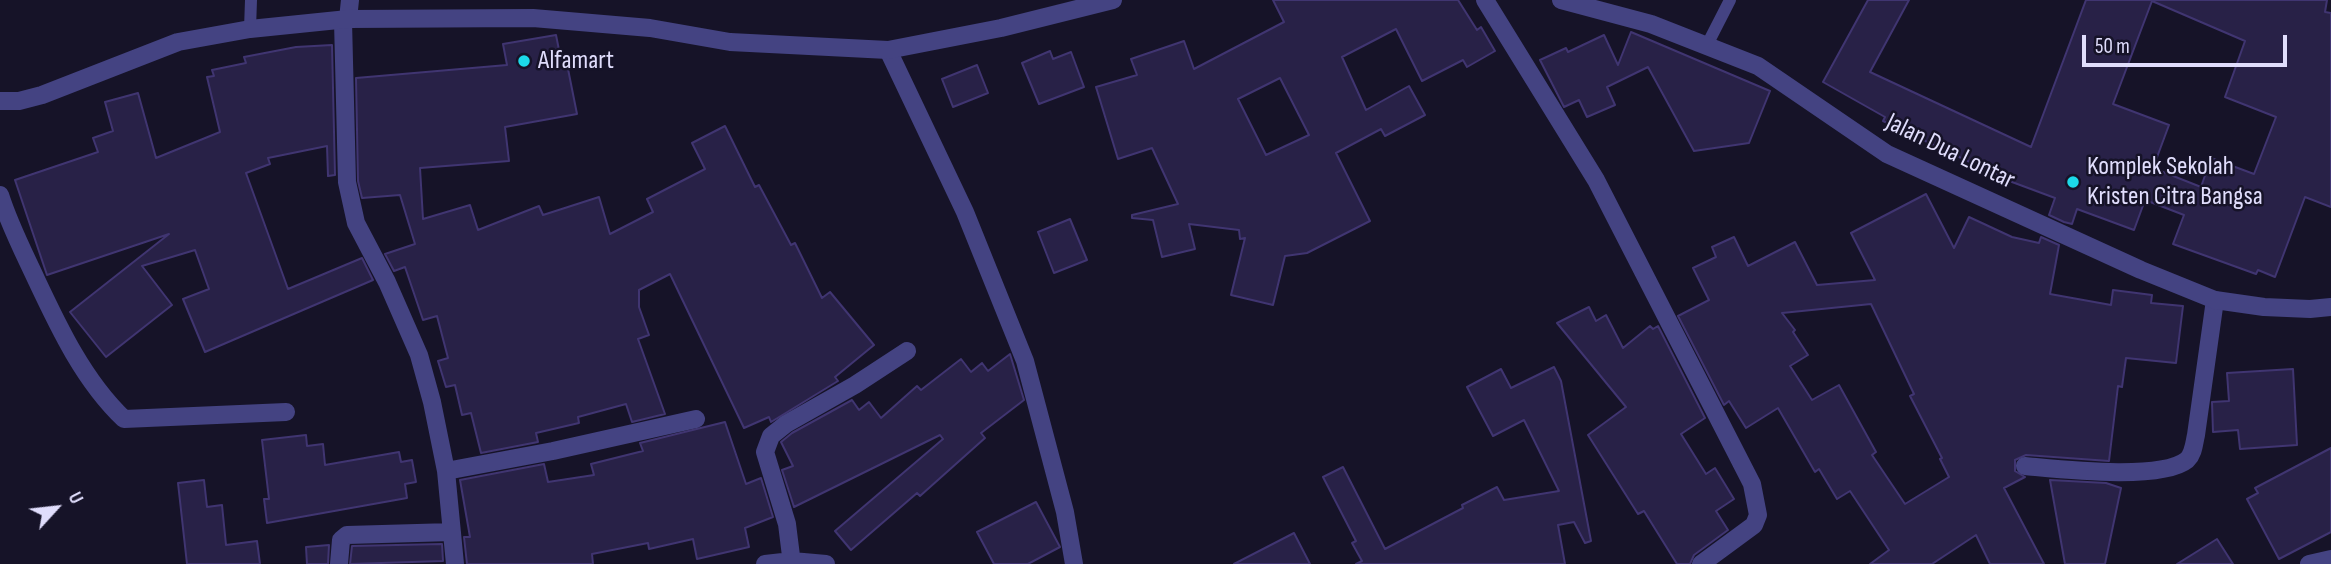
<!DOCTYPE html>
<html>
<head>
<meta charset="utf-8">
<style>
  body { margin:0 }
  #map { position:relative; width:2331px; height:564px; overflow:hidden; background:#161328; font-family:"Sofia Sans Condensed",sans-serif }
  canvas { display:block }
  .north { position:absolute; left:21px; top:473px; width:70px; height:70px; -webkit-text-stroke:5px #161328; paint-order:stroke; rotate:63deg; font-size:19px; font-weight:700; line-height:28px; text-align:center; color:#e0ddfc }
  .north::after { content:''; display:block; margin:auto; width:24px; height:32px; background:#e0ddfc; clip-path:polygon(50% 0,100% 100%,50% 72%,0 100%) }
  .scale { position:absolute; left:2082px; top:35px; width:205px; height:32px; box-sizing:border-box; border:4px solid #e0ddfc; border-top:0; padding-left:9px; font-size:21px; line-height:24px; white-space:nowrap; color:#e0ddfc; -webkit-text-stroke:5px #161328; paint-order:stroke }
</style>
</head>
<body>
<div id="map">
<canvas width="2331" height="564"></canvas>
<div class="north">U</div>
<div class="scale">50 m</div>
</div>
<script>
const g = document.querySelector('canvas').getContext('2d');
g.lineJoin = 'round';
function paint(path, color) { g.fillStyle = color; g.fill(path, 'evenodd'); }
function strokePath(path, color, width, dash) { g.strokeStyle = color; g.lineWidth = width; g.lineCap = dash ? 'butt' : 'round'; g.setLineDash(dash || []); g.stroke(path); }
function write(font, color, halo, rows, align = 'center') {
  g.font = font + ' "Sofia Sans Condensed",sans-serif'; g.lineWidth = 5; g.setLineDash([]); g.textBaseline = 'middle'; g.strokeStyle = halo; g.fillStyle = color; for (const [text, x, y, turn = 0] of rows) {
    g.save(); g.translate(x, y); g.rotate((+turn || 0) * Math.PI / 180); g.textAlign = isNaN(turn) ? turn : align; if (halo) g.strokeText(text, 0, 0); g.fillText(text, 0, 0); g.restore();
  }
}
const building = new Path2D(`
  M1273,0h185l19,30 4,-3 14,24 -28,16 -4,-7 -41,21 -26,-52 -54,28 24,53 43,-24 16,29 -40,21 -4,-7 -45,24 34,68 -63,32 -22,3 -12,49 -42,-10 14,-57 -5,1 -1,-9 -50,-6 6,25 -33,8 -9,-37 -21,-2v-3l46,-11 -26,-56 -34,11 -22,-72 41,-12 -6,-16 53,-18 10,28 90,-47zM1280,78l29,57 -43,20 -28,-56z
  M1868,0h41l-39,72 161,75 55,-147h241l-2,12 6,1v194l-26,-10 -30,80 -17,-7 -2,4 -83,-30 11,-29 -39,-15 -11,30 -57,-21 -5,15 -8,-2 -15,-7 6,-17 -43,-16 -129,-61 2,-4 -62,-35zM2152,1l93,40 -20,56 51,20 -22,57 -43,-16 -10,29 -48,-19 16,-43 -56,-21z
  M1631,32l139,59 -21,52 -55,8 -46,-84 -41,20 8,18 -28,12 -8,-17 -15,7 -24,-47 26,-12 2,4 36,-17 14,30z
  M556,35l6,30 5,-1 10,50 -72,13 4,34 -89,7 3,51 47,-14 8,25 61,-24 4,9 56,-18 11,37 43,-22 -6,-13 58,-30 -13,-26 33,-17 30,61 4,-2 32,60 4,-2 27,55 8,-6 44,53 -39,32 3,4 -67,41 -2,-5 -25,11 -74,-154 -31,16v17l10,28 -11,4 27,75 -33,8 -6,-18 -48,13 1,6 -43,10 2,9 -57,11 -10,-40 -9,2 -7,-30 -9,2 -8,-26 10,-3 -11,-42 -14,4 -18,-53 -11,4 -9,-17 30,-10 -15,-49 -38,3 -4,-17 -2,-103 151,-13 -4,-21z
  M332,45l3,130 -7,1 -1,-30 -59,12 2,6 -24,9 42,116 74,-31 11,22 -168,72 -22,-53 26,-10 -14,-39 -53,16 30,39 -66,52 -36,-45 99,-78 -122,41 -32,-95 83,-28 -5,-14 20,-7 -8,-29 33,-9 18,65 64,-26 -13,-55 7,-1 -2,-6 34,-7 -2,-6 52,-10z
  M1050,51l3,8 18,-7 13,35 -45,17 -17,-41z
  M977,65l11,28 -35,14 -11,-28z
  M1926,194l28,54 15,-31 43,20 27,6 2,-6 18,8 -9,49 61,11 2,-15 39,5 -1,8 32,3 -7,57 -50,-5 -4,29 -4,-1 -9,75 -83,-6 -11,5v11l10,6 -21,11 40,76h-54l-14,-29 -44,29h-62l19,-14 -39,-59 -13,8 -18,-30 -4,3 -37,-64 -32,20 -17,-27 -5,4 -46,-89 31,-16 -16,-32 23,-11 -4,-10 22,-10 14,29 47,-24 22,43 58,-5 -24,-47zM1871,304l43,90 -4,2 32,62 -2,1 9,18 -44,27 -33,-49 4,-3 -37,-67 -27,15 -22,-34 18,-11 -15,-23 2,-2 -13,-17z
  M1070,219l17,41 -33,13 -16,-41z
  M1589,307l7,14 10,-6 17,33 27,-22 3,3 5,-3 47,92 -24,16 25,40 9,-6 19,31 -18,12 12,19 -34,25 -4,9h-13l-33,-53 -6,3 -50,-79 38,-28 -69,-84z
  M1010,354l14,46 -43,33 4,5 -65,58 -3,-3 -66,57 -16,-19 108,-92 -3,-4 -146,72 -12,-37 11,-4 -12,-24 11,-9 60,-33 7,10 10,-8 12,16 36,-32 4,4 40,-31 10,13 11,-9 6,8z
  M1554,367l7,14 30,160 -6,2 -11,-21 -16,3 7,39h-209l6,-3 -10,-18 4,-2 -33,-64 20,-10 42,82 78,-41 -1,-3 35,-18 7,13 55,-9 -35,-71 -31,16 -26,-49 34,-18 10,19z
  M2293,369l4,76 -57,4 -2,-19 -25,2 -1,-30 17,-1 -2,-28z
  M725,422l21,62 15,-6 12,39 -28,11 4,19 -52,12 -4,-20 -44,10 -1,-6 -56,11 1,10h-126l-3,-27h6l-10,-57 84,-16 4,18 46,-7 -3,-11 52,-13 -3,-8z
  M306,435l1,11 16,-2 2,21 74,-13 2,10 11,-2 4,22 -11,2 2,14 -140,25 -3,-24h5l-7,-59z
  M2331,448v84l-52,27 -32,-60 11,-6 -3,-5z
  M204,480l3,27 15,-2 4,40 31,-4 3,23h-73l-9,-81z
  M2050,480l56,3 15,5 -16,76h-40z
  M1036,502l24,45 -32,17h-34l-17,-32z
  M1294,533l16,31h-76z
  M2217,539l16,25h-56z
  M442,544l1,17 -93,3 2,-18z
  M329,545l-1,19h-21l-1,-17z`);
paint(building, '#282147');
strokePath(building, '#403571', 2);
strokePath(new Path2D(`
  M250,29l1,-29
  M1707,45l23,-45`), '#444382', 12);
strokePath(new Path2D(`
  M1485,0l111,180 156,304 6,31 -4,10 -53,39
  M348,19l2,-19
  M343,21l4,161 9,41 31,59 32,73 13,47 14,69 9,93
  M888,50l77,162 60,149 40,151 9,52
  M0,195c9,29 23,56 36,84 23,49 48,102 88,140l162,-7
  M2025,466c34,3 136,15 162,-6 7,-7 7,-17 9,-25l19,-135
  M446,471l107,-20 143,-32
  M339,564l2,-24 6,-5 105,-3
  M765,564l27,-3 34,3
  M792,564l-5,-40 -22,-72 6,-16 15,-12 69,-39 52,-34
  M2309,564l22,-5`), '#444382', 18);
strokePath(new Path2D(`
  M1561,0l90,24 107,42 129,88 254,116 74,30 49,7 46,2 21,-2
  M0,101h19l23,-6 136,-53 72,-13 98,-10 185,-1 117,10 80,14 158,8 113,-22 112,-28`), '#444382', 18);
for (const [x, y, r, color] of [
  [524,61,7,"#1cd9e9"],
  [2073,182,7,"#1cd9e9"]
]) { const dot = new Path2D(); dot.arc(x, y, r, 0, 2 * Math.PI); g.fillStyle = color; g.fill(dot); strokePath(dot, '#161328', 2.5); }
write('26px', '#e0ddfc', '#161328', [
  ["Alfamart",538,61],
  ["Komplek Sekolah",2087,167],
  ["Kristen Citra Bangsa",2087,197]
], 'left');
write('26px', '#e0ddfc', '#161328', [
  ["Jalan Dua Lontar",1950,152,26]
]);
</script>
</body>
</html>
